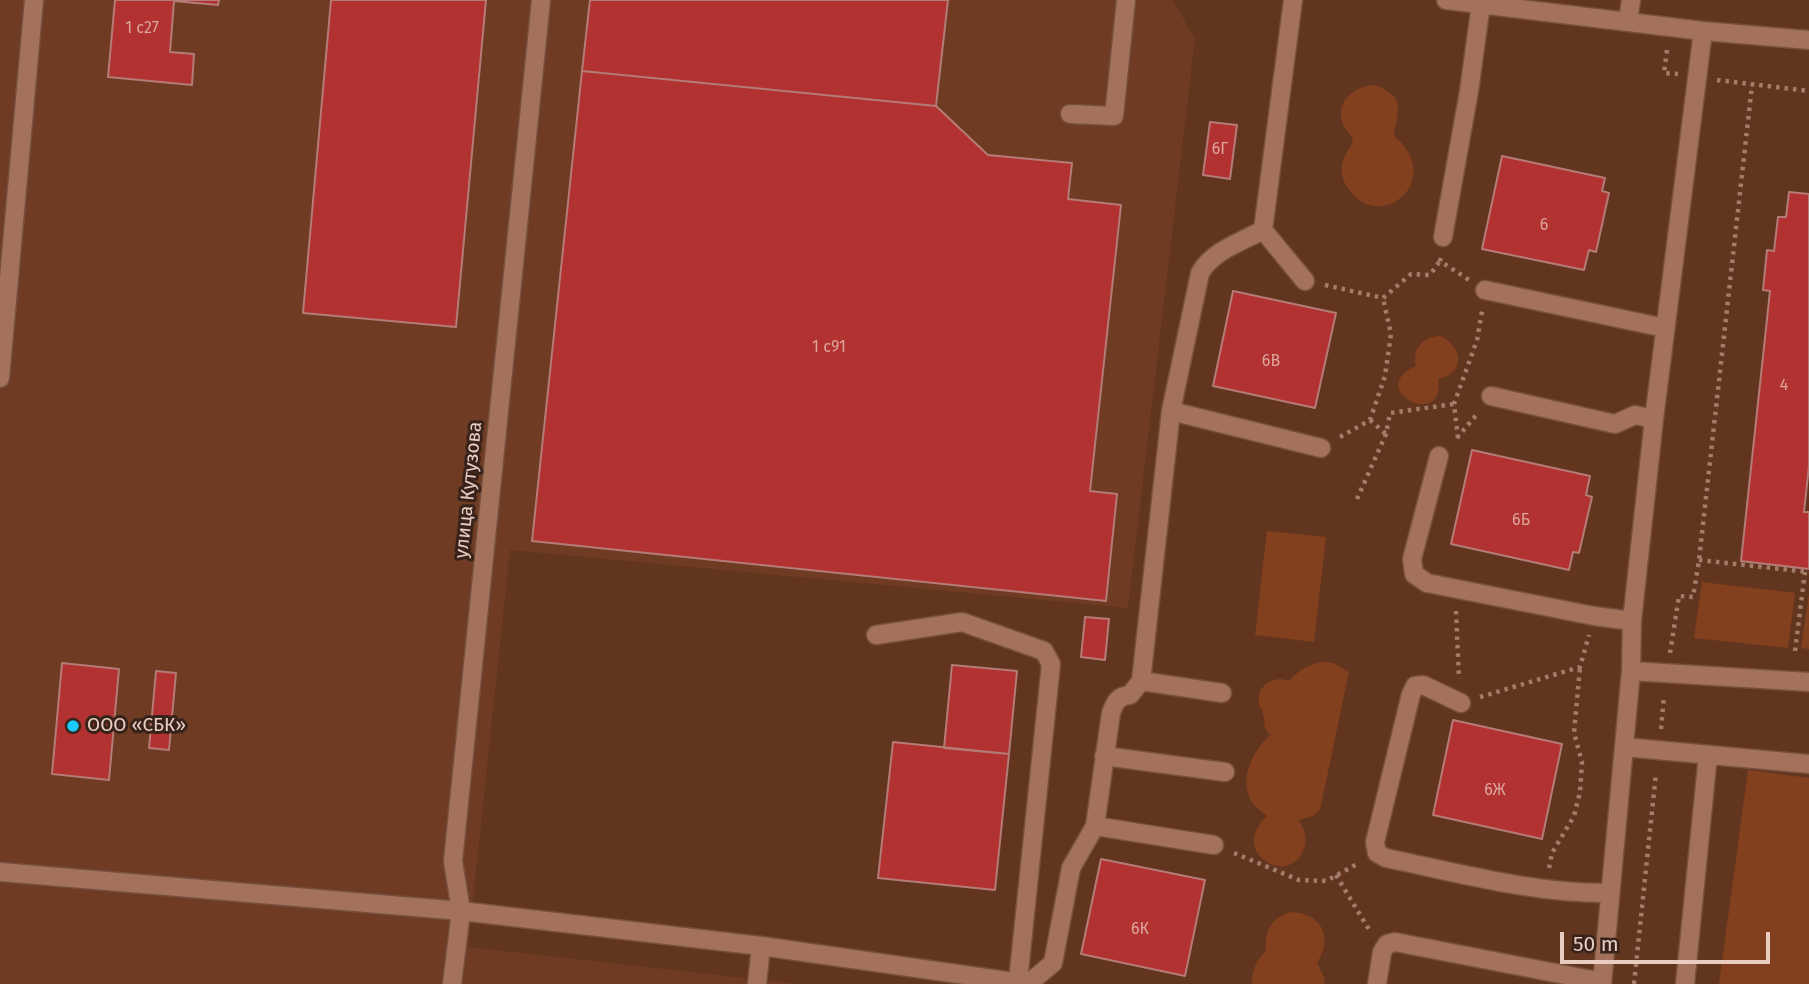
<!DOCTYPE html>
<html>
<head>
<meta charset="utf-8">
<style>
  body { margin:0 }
  #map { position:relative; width:1809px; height:984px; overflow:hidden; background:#62351f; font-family:"Fira Sans",sans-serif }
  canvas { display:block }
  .scale { position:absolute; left:1560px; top:932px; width:210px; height:32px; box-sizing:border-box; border:4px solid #eacdc1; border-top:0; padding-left:9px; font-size:21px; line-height:24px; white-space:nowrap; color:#eacdc1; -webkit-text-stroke:5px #38231a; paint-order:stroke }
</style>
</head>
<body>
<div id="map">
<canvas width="1809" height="984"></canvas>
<div class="scale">50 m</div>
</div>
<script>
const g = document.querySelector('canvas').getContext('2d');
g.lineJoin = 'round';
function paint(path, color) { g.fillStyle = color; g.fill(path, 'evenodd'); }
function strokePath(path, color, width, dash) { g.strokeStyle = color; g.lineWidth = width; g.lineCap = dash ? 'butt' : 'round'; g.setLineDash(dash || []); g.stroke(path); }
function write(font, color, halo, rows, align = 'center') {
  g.font = font + ' "Fira Sans",sans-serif'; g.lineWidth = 6; g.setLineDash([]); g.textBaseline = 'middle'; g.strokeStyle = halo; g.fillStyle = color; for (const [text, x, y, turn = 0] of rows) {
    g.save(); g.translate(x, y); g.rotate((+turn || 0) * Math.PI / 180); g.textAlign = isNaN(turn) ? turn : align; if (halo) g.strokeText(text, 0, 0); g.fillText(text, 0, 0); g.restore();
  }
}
paint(new Path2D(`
  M0,0h1173l22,39 -67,569 -618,-58 -42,397 330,37h-798z`), '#6f3b22');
paint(new Path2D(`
  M1375,85c32,12 22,26 19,51 52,43 -12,97 -44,55 -6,-7 -9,-16 -8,-25 1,-10 8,-17 11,-25 -2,-7 -9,-12 -11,-20 -6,-22 14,-35 33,-36z
  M1440,336c24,10 25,39 -2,43 9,52 -75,11 -22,-13 -4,-18 7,-29 24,-30z
  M1267,531l59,6 -12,105 -59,-7z
  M1702,582l93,11 -7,55 -94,-10z
  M1809,594v55l-8,-1z
  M1322,662l11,1 16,9 -29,138 -7,6 -15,4c7,9 10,20 5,31 -15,36 -75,1 -36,-35 -5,-4 -13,-10 -16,-15 -12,-24 2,-50 19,-66 -8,-8 -4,-12 -7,-21 0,-4 -4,-7 -4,-10 -3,-18 14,-29 30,-23 10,-11 18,-16 33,-19z
  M1748,770l61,8v206h-90z
  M1292,912c31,2 41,26 25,51l8,16 -1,5h-72c-1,-12 5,-25 14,-33 -2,-21 6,-34 26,-39z`), '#83401e');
const building = new Path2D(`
  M115,0h104l-1,5 -44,-4 -4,51 24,2 -2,31 -84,-8z
  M331,0h155l-30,327 -153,-14z
  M590,0h358l-12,106 -354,-35z
  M582,71l354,35 52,49 84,8 -4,36 53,6 -31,286 27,3 -11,107 -574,-60z
  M1210,122l27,3 -7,54 -27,-4z
  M1502,156l103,22 -3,13 7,2 -13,59 -7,-2 -5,20 -102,-21z
  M1789,192l20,2v272l-5,46h5v57l-68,-8 29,-270 -7,-1 4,-40 7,1 4,-34h8z
  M1233,291l103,22 -21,95 -102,-22z
  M1472,450l118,26 -4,19 6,2 -13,56 -6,-1 -4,18 -118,-26z
  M1085,617l24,2 -4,41 -24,-3z
  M62,663l57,6 -10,111 -57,-6z
  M952,665l65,6 -8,83 -65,-6z
  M156,671l20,2 -7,77 -20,-2z
  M1453,720l109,24 -20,95 -109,-24z
  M893,742l116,12 -14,136 -117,-12z
  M1101,859l104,21 -20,96 -104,-22z`);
paint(building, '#b23232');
strokePath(building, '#b57b76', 2);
const minor = new Path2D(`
  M1446,0l257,31 106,9
  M1628,21l3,-21
  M1703,31l-49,388 -22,202 -1,50 178,11
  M1070,114l44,2 12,-116
  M1263,230l42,51
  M1443,237l26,-146 12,-87
  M1485,290l180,38
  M0,378l34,-378
  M1491,396l124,28 20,-9 19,4
  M1171,411l150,37
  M1439,456l-27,103 2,15 13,9 167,33 38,5
  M876,635l86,-13 82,29 7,13 -33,317
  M1141,681l81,12
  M1461,703l-38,-18 -8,1 -4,8 -36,148 2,11 9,5c73,15 149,36 224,35
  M1624,747l185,17
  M1104,756l121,16
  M1095,826l119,19
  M0,872l461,39 300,35 267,38
  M452,984l9,-73 -8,-50 88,-861
  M757,984l4,-38
  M1028,984l25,-21 18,-95 24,-42 16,-113c4,-11 7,-17 19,-18l11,-14 30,-270 29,-138c12,-22 41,-31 63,-43l30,-230
  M1377,984l5,-32 5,-8 8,-2 207,40
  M1602,984l29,-313
  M1685,984l23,-229`);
strokePath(minor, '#76503d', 21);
strokePath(new Path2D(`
  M1667,50l-3,23 14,1
  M1717,80l92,11
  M1441,258l-1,3 29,19
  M1325,285l58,13 28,-24 19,1 10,-14
  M1370,420l16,14
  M1340,437l30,-17 15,-44 6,-42 -8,-36
  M1457,438l21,-25
  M1458,438l-4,-34 23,-64 5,-29
  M1357,499l29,-65 4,-21 64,-9
  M1699,560l110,12
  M1456,611l3,68
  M1795,651l10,-79
  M1670,653l9,-57 14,1 6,-37 53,-475
  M1480,697l100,-30 9,-32
  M1661,729l3,-33
  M1234,853l65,27 27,1 33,-18
  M1549,868l3,-15 22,-37 6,-24 2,-30 -8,-29 6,-66
  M1336,875l35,58
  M1634,984l22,-211`), '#a27d6b', 4.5, [3.5, 5]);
strokePath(minor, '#a4715b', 18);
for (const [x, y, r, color] of [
  [73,726,7,"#1cc9fc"]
]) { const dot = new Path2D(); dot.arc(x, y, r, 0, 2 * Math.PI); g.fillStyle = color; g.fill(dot); strokePath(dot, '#38231a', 2.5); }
write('16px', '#dca69d', null, [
  ["1 с27",142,29],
  ["6Г",1220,150],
  ["6",1544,226],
  ["1 с91",829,348],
  ["6В",1271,362],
  ["4",1784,386],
  ["6Б",1521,521],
  ["6Ж",1495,791],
  ["6К",1140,930]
]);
write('19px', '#eacdc1', '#38231a', [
  ["улица Кутузова",469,490,-84]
]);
write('19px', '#eacdc1', '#38231a', [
  ["ООО «СБК»",87,726]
], 'left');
</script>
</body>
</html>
